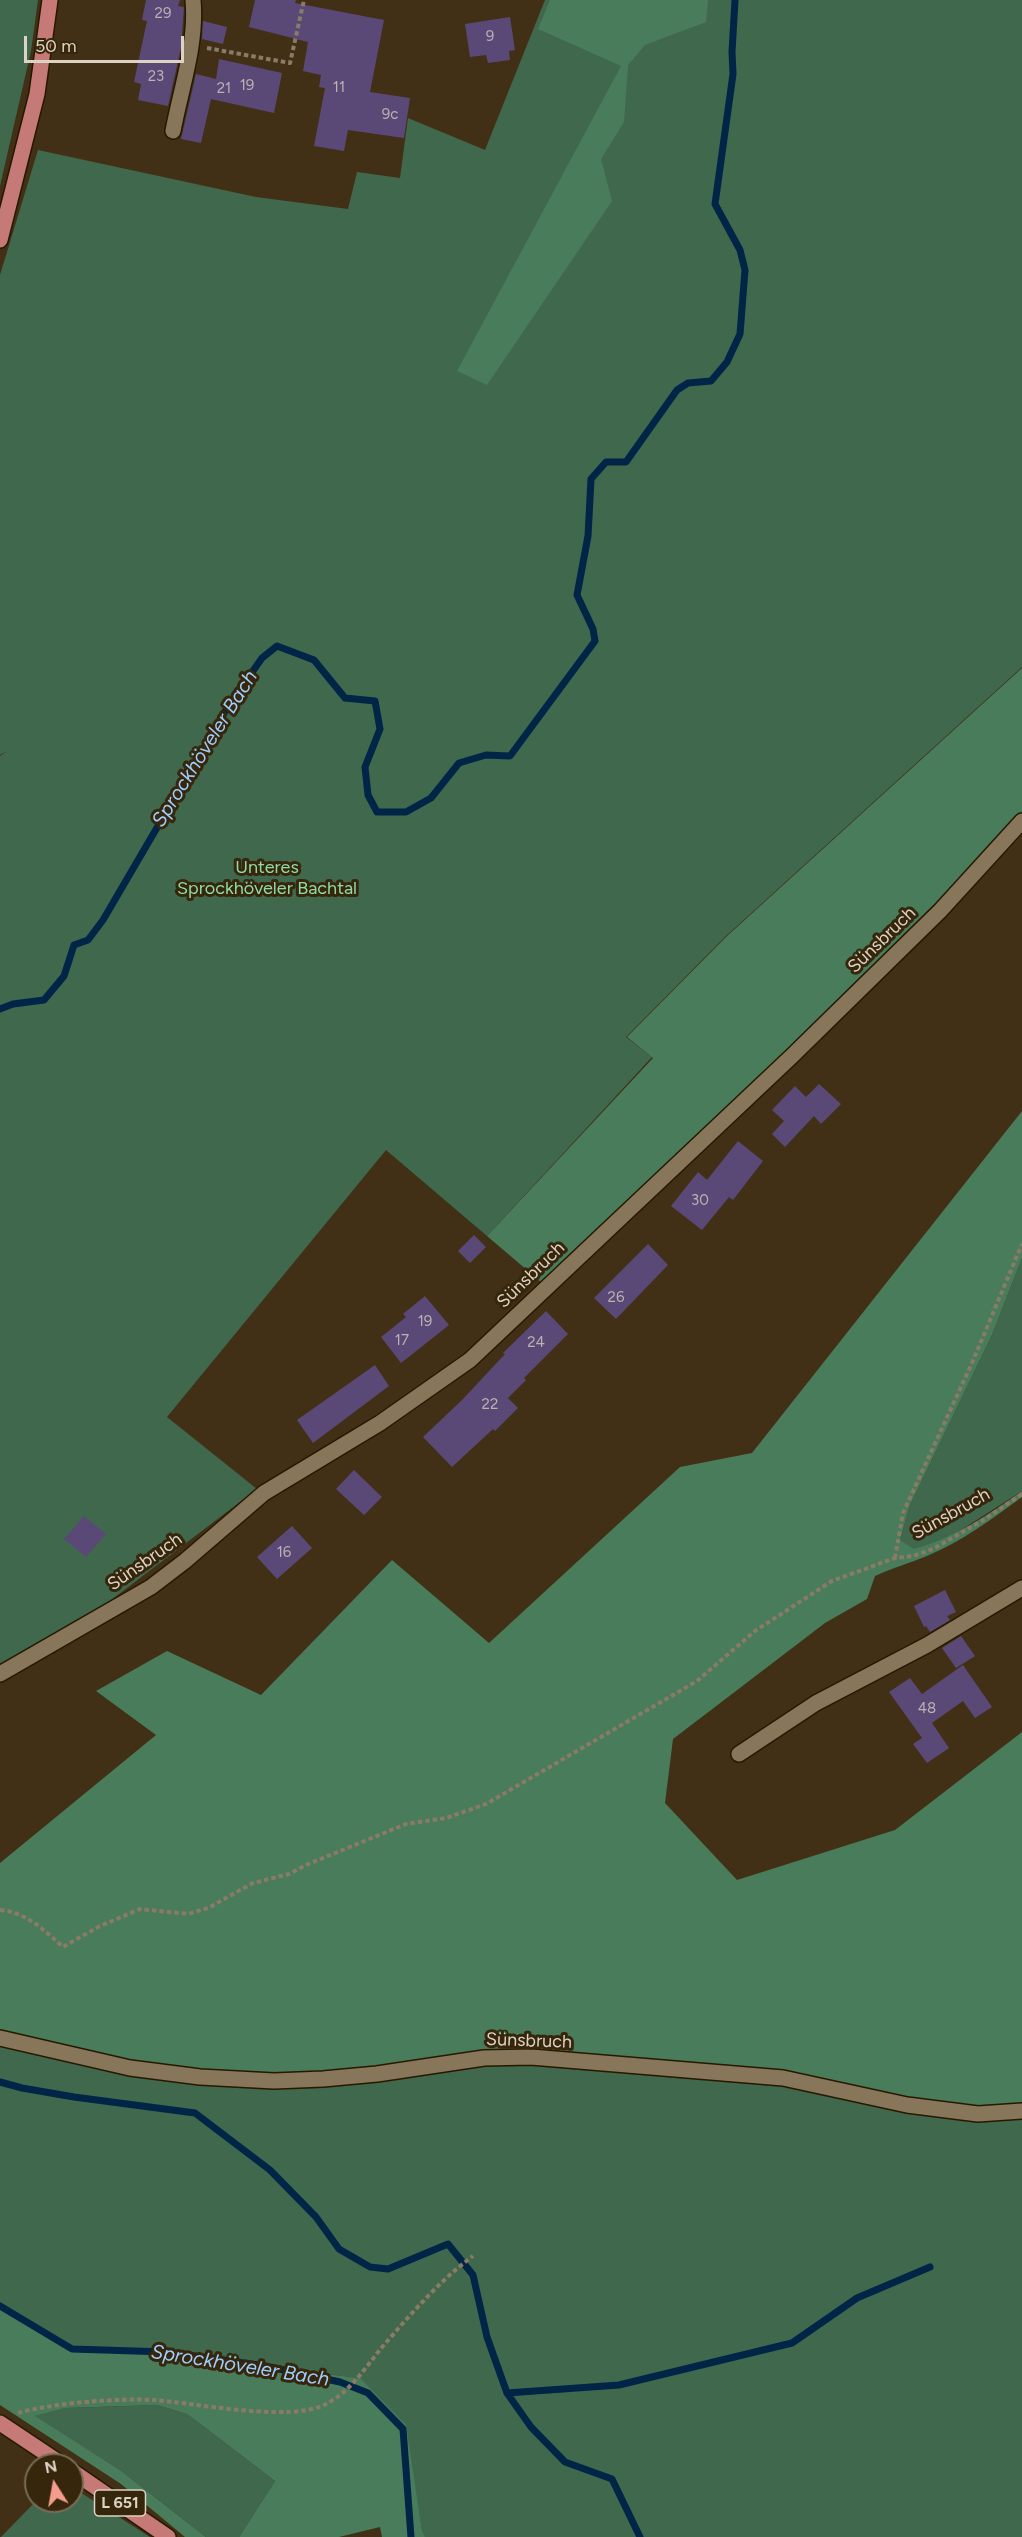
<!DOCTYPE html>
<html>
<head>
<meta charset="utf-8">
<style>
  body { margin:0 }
  #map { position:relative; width:1022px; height:2537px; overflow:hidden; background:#413016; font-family:Figtree,sans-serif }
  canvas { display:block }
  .north { position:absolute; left:24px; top:2453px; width:60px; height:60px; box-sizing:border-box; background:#36260c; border:2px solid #796b56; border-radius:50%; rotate:349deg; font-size:16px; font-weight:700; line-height:24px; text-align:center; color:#ddd3c4 }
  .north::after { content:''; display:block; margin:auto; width:21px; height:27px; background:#f59d8d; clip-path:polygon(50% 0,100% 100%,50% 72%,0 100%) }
  .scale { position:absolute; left:24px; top:36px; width:160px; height:27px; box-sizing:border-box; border:3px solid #ddd3c4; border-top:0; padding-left:8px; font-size:18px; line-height:21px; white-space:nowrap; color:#ddd3c4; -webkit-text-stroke:4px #36260c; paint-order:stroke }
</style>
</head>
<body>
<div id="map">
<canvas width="1022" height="2537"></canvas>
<div class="north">N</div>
<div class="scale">50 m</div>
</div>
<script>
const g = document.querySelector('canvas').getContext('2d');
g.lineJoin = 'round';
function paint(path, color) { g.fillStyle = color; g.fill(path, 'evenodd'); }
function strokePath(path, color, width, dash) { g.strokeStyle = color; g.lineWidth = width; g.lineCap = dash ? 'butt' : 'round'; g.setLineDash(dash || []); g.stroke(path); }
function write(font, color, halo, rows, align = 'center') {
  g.font = font + ' Figtree,sans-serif'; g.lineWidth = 6; g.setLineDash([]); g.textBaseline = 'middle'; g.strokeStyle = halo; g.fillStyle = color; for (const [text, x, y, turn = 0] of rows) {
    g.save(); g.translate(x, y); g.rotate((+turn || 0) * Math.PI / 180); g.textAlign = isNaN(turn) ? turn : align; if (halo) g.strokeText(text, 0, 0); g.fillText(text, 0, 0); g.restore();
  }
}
paint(new Path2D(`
  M0,0h38l-7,51 -31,135z
  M545,0h477v667l-297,270 -99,100 26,20 -165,179 -101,-86 -219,267 90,72 -163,124 -94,56v-913l7,-5 -7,4v-480l38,-125 218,47 92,12 9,-37 43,6 8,-60 77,32z
  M1022,1258v233l-69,44 -39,15 -14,-10 10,-35 82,-170z
  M0,2042l465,22 94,-2 186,17 156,29 121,8v421h-597l-3,-7 -17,-104 -46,-48 -185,-23 -110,-10 -64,-36z
  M157,2405l30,9 88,67 -36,56h-33l-86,-67 -86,-54 32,-8z
  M72,2487l78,50h-149l35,-36h36z`), '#40684d');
paint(new Path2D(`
  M550,0h158l-2,22 -61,23 -17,20 -4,57 -23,37 11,42 -125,184 -30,-14 164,-305 -83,-37z
  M1022,668v151l-267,269 -214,194 -54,-46 166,-178 -26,-21 99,-100z
  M1022,1111v147l-30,77 -82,170 -10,35 14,9c39,-11 75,-34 108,-58v6c-30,22 -61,45 -95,59 -17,7 -35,12 -52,20l-8,23 -42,24 -152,116 -8,64 72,77 158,-50 127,-98v376l-42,1 -422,-55 -285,22 -72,-4 -69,-9 -132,-30v-170l156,-128 -60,-44 71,-40 94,44 131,-135 97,83 191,-176 72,-14z
  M0,2309l64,37 111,10 185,22 46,47 16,105 3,7h-43l-2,-10 -41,10h-100l36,-56 -88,-67 -30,-9 -91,3 -31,8 85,54 86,67h-21l-64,-53 -121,-79z`), '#497c5a');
strokePath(new Path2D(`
  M0,1009l13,-5 31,-4 20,-24 10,-31 14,-5 15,-20 124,-212 35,-50 15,-12 37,14 31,38 30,3 5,28 -15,38 3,28 9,17h29l25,-14 28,-35 27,-8 24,1 85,-115 -2,-12 -16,-34 11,-59 3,-57 15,-17h20l51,-72 11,-7 23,-2 16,-19 13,-28 5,-64 -5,-20 -25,-46 18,-130 -1,-22 3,-52
  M0,2082l22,6 52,9 121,16 75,57 46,47 23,32 31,18 18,2 60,-25 25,31 14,62 20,56 24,34 34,35 47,17 28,58
  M0,2306l72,43 94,3 99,14 75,16 28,11 35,36 8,108
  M507,2393l112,-8 173,-42 65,-45 73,-31`), '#002547', 7);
paint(new Path2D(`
  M146,0h34l-2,6 6,1 -3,41 -13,58 -30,-6 3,-16 -7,-2 13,-61 -5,-1z
  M255,0h41l-1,3 89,17 -14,72 40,6 -6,40 -56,-8 -4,21 -30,-5 11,-58 -6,-1 2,-12 -18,-4 5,-29 -59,-15z
  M510,17l5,33 -6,1 1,9 -22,3 -2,-8 -16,2 -5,-33z
  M203,21l24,6 -4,17 -21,-5z
  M219,59l63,14 -8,40 -63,-14 -10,44 -20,-4 15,-65 20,5z
  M819,1084l22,20 -20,20 -7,-8 -29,31 -13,-13 12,-13 -12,-11 23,-24 11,11z
  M738,1141l25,20 -30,39 -4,-3 -27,33 -31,-24 27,-34 9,8z
  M474,1235l12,12 -16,16 -12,-12z
  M648,1244l20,21 -52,54 -22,-21z
  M425,1296l24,29 -48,38 -20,-26 25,-20 -3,-3z
  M546,1311l22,23 -44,44 2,2 -18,18 10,10 -23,23 -2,-2 -41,38 -29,-30 40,-38 42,-45 -2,-1z
  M375,1365l14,21 -76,57 -16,-23z
  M354,1470l28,27 -18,18 -28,-26z
  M84,1516l22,18 -20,23 -22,-18z
  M292,1526l20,22 -35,31 -20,-22z
  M945,1590l11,22 -9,4 3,4 -20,12 -4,-6 -2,1 -10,-21z
  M961,1636l14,20 -19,12 -14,-20z
  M963,1665l29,42 -17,11 -12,-17 -31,22 17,25 -22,15 -14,-19 9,-6 -33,-46 21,-14 12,16z`), '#5a4977');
const minor = new Path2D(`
  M173,131c8,-43 24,-87 20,-131
  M0,1674l151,-87 34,-26 79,-68 116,-70 90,-63 322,-304 148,-145 82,-90
  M739,1754l77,-51 111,-58 95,-57
  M0,2038l130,30 70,9 74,4 49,-2 54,-5 107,-16 47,-1 252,21 124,27 71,9 44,-3`);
const major = new Path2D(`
  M0,240l37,-146 13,-94
  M0,2423l63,42
  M72,2471l96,66`);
strokePath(minor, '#271800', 18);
strokePath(major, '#271800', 18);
strokePath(new Path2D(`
  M207,48l83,15 14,-63
  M895,1558l8,-45 69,-150 50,-119
  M0,1910c26,2 44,20 63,37l35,-20 42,-18 48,5 20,-6 45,-25 36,-9 17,-9 100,-41 40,-6 40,-14 211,-123 58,-50 77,-50 63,-23 18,-2 20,-7 52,-30 37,-25
  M18,2413c34,-10 100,-15 136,-13 42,3 136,23 172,4 25,-13 39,-36 57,-58 28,-32 56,-65 90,-90`), '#897b66', 4, [4.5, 3]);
strokePath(minor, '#88765a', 15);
strokePath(major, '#c67a77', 15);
write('15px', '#bcb0b1', null, [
  ["29",163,14],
  ["9",490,37],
  ["23",156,77],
  ["19",247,86],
  ["11",339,88],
  ["21",224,89],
  ["9c",390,115],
  ["30",700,1201],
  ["26",616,1298],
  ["19",425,1322],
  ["17",402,1341],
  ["24",536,1343],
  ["22",490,1405],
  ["16",284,1553],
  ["48",927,1709]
]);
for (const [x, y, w] of [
  [120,2503,51]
]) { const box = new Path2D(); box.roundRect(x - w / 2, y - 13, w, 26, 4.5); g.fillStyle = '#36260c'; g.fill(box); strokePath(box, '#ddd3c4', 1.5); }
write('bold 16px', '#ddd3c4', null, [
  ["L 651",120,2503]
]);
write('18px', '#8edba7', '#36260c', [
  ["Unteres",267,868],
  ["Sprockhöveler Bachtal",267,889]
]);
write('18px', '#ddd3c4', '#36260c', [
  ["Sünsbruch",882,940,-44],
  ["Sünsbruch",531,1275,-44],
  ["Sünsbruch",951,1514,-29],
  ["Sünsbruch",145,1562,-35],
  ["Sünsbruch",529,2041,2]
]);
write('italic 20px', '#9ecdfe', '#36260c', [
  ["Sprockhöveler Bach",205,749,-58],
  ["Sprockhöveler Bach",240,2366,9]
]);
</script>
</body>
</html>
